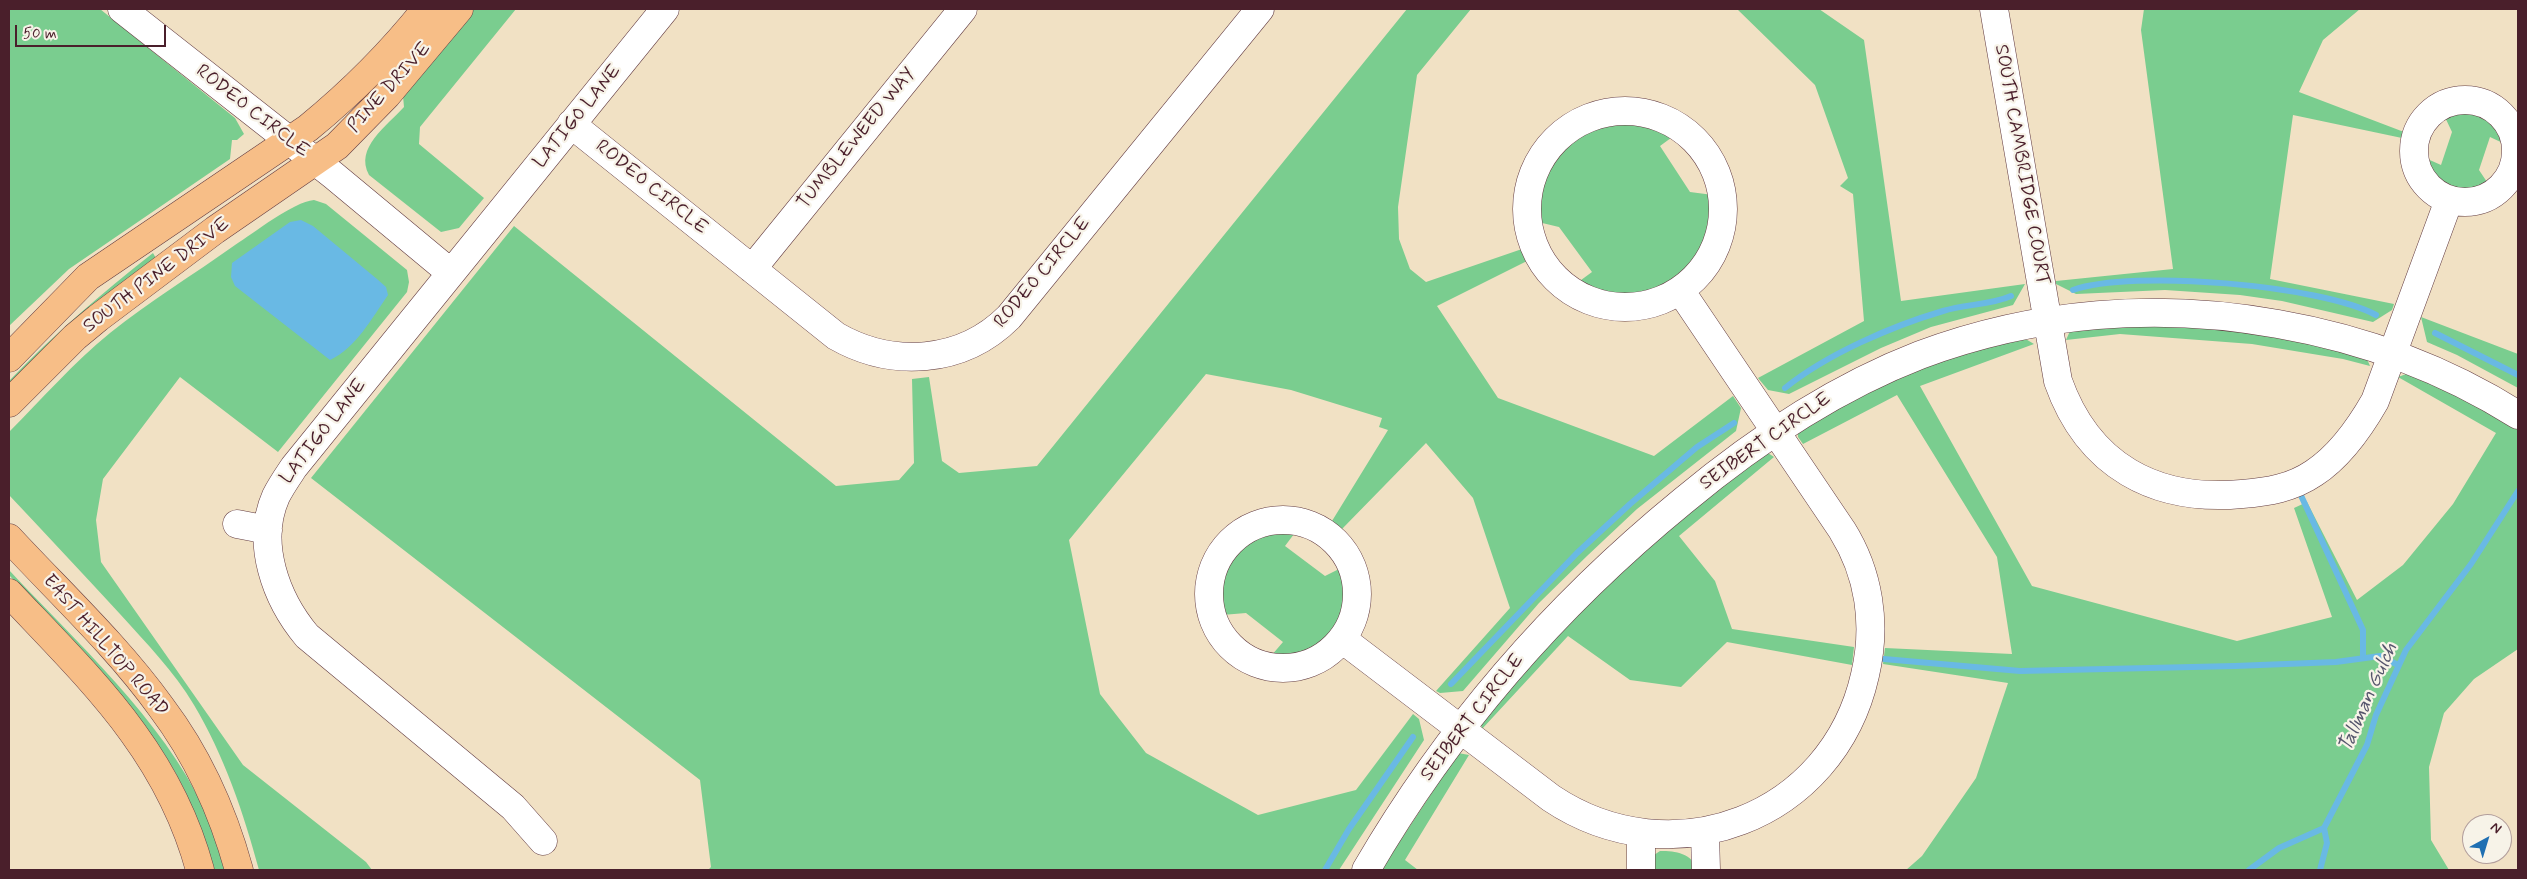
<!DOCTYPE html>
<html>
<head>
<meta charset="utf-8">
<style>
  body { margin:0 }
  #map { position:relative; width:2527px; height:879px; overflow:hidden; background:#f1e1c4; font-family:Mynerve,sans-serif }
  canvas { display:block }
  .frame { position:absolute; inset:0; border:10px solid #4a1f2b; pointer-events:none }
  .north { position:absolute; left:2462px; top:814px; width:50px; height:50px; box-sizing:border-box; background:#f7f3e8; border:1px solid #b29e9c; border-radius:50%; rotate:39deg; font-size:14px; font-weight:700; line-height:20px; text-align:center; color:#4a1f2b }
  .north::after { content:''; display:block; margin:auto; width:18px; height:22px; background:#1f6fb2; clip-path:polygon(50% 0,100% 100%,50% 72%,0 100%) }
  .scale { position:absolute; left:15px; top:25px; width:151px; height:22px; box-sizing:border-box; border:2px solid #4a1f2b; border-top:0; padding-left:6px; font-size:15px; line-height:18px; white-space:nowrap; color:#4a1f2b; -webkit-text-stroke:4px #f7f3e8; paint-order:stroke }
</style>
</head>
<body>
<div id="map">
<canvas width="2527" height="879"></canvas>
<div class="frame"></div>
<div class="north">N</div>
<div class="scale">50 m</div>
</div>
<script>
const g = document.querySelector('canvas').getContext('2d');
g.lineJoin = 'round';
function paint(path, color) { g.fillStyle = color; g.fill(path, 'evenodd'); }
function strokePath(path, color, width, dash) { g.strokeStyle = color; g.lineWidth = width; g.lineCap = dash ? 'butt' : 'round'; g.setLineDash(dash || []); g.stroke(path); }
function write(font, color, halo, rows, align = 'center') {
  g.font = font + ' Mynerve,sans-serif'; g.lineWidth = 4.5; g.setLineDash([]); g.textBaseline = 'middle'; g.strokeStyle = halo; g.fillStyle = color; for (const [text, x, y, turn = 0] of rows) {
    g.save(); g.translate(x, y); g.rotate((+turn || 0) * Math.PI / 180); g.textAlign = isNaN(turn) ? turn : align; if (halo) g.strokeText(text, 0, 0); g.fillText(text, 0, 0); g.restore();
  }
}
paint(new Path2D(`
  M9,9h91l135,109 9,16 -7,6h-5l-2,19 -161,110 -60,57z
  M474,9h42l-96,118 -1,17 65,54 -25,30 -18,4 -72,-57c-15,-27 18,-49 35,-68l-1,-11z
  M1407,9h64l-54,66 -19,132 1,32 11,30 16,13 96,-33 5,12 -90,45 61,92 156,58 79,-60 8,12 -5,23 -99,78 -50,47 -48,47 -76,88 -23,2 -4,-2 74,-83 -37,-110 -47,-55 -84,86 -10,-8 56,-91 -9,-3 3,-9 -91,-28 -85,-16 -137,166 31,154 46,59 112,62 98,-25 57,-76 6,5 5,21 -85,130h-631l3,-3 -11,-87 -389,-302 203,-252 322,260 63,-6 15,-17 -2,-84 17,-2 13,84 17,12 78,-7z
  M1737,9h82l45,31 37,261 124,-17 -12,21 -82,22 -50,21 -92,46 -21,-4 -10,-12 106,-57 -11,-127 -13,-8 8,-8 -33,-93z
  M2144,9h216l-37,31 -24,52 105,40 -2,6 -109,-23 -23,164 124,25 -2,6 -19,12 -91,-21 -42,-6 -75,-5 -89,4 -20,-10v-3l117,-12 -32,-239z
  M2468,108c20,4 31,13 41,31l-2,6 -17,-8 -11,33 10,15c-28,21 -52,6 -67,-21l1,-7 18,8 11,-33 -9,-19 11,-4z
  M1634,119c14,3 31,5 41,16l-15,11 30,46 23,3c1,13 2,28 -2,42 -13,39 -53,67 -95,61 -15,-2 -28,-4 -39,-15l15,-11 -33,-45 -21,-5c-5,-9 -2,-21 -1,-31 4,-34 37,-63 70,-70 8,-2 18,-1 27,-2z
  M314,200l12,4 81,66 2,12 -2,10 -129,160 -98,-75 -77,102 -7,41 5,42 142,203 123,97 6,8h-113c-15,-56 -35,-115 -65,-165 -20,-34 -48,-62 -74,-91 -37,-40 -74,-80 -111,-119v-63c33,-33 64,-69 101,-99 40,-32 83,-58 125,-88 19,-12 58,-43 79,-45z
  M153,253l4,7 -148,127v-6c45,-47 93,-88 144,-128z
  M2421,317l97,37v34l-61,-33 -30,-13z
  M2105,325l103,1 113,18 46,15 3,7 -27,-7 -91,-15 -132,-10 -54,6 4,-9z
  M2024,338l10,6 -114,42 112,200 205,55 95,-24 -38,-109 13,-6 50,98 46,-35 50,-61 43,-71 -98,-56 11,-4 34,14 75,43v219l-44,30 -30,34 -15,54 2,73 18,30h-543l16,-14 54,-78 32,-95 -125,-19 2,-16 127,6 -15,-97 -100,-162 -94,49 -5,-7v-5l39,-25 95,-44z
  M1768,453l6,4 -95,79 36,45 17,48 122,18 -2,18 -125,-23 -46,45 -51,-7 -62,-44 -86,93 -1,-6 80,-92 97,-94 106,-83z
  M1277,526h12l8,4 -12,16 40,30 20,-10c16,42 0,69 -38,89 -12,6 -24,9 -36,1l12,-14 -37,-29 -24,2c-6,-6 -5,-14 -5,-22 0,-37 27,-59 60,-67z
  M9,570c66,71 154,150 195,239 9,20 15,40 21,61h-13c-9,-27 -16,-56 -29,-83 -38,-77 -116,-149 -174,-212z
  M1458,753l11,2 -64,105 13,10h-37z
  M1660,851c16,0 32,2 37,19h-48l5,-15z`), '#7acd8f');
paint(new Path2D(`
  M301,220l12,6 64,53 9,8 2,8c-16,23 -32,53 -58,65l-95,-74 -4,-9 1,-14 58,-41z`), '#69b9e4');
strokePath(new Path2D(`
  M2073,290c59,-21 248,-5 303,25
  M2435,333l83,42
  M1785,388c42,-34 107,-62 158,-77 22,-7 48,-6 68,-15
  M2298,489l65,141v27
  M1884,659l136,12 215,-5 101,-4 44,-6 18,9
  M1451,684l126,-131 53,-49 67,-57 37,-24
  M1325,870l24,-41 64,-92
  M2249,870l30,-22 45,-20 43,-83 9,-30 30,-65 65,-86 47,-73
  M2320,870l7,-27 -3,-15`), '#69b9e4', 6);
const minor = new Path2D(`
  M122,9l211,166 118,98
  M1994,9l64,372c30,85 97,121 184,113 26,-2 50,-6 72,-21 26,-17 45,-44 61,-72l74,-201
  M2414 151a51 51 0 1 1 102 0a51 51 0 1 1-102 0Z
  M1527 209a98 98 0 1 1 196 0a98 98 0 1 1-196 0Z
  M571,124l265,212c56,32 126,28 173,-19l251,-308
  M752,269l211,-260
  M1209 594a74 74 0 1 1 148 0a74 74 0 1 1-148 0Z
  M237,524l31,6
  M1342,639l209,159c121,81 282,20 314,-123 12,-51 4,-102 -23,-145l-162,-240
  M1705,833l1,37
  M543,841l-30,-34 -206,-171c-31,-37 -52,-93 -31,-140 5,-10 12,-20 18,-29l371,-458
  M1366,870c82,-141 191,-266 317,-369 72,-60 149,-112 237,-146 115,-43 238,-53 358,-31 86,15 167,45 240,91
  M1641,870v-37`);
const major = new Path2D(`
  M9,358l79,-81 220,-149c44,-36 83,-75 118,-119
  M9,403l66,-66 23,-19 117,-88 122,-84 50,-51 72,-86
  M9,538c51,55 108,108 152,169 37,49 62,105 78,163
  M9,593c81,86 159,158 191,277`);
strokePath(minor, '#633c42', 29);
strokePath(major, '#633c42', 29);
strokePath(minor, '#fff', 28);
strokePath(major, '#f7be87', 28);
write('19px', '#4a1f2b', '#f7f3e8', [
  ["PINE DRIVE",390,88,-48],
  ["RODEO CIRCLE",252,112,38],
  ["LATIGO LANE",578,117,-51],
  ["TUMBLEWEED WAY",857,139,-51],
  ["SOUTH CAMBRIDGE COURT",2021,165,80],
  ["RODEO CIRCLE",651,188,39],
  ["RODEO CIRCLE",1043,273,-50],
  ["SOUTH PINE DRIVE",157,276,-37],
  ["LATIGO LANE",324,432,-52],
  ["SEIBERT CIRCLE",1766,442,-35],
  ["EAST HILLTOP ROAD",105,646,49],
  ["SEIBERT CIRCLE",1473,718,-52]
]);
write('italic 20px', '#55556c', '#f7f3e8', [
  ["Tallman Gulch",2369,698,-66]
]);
</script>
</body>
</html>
